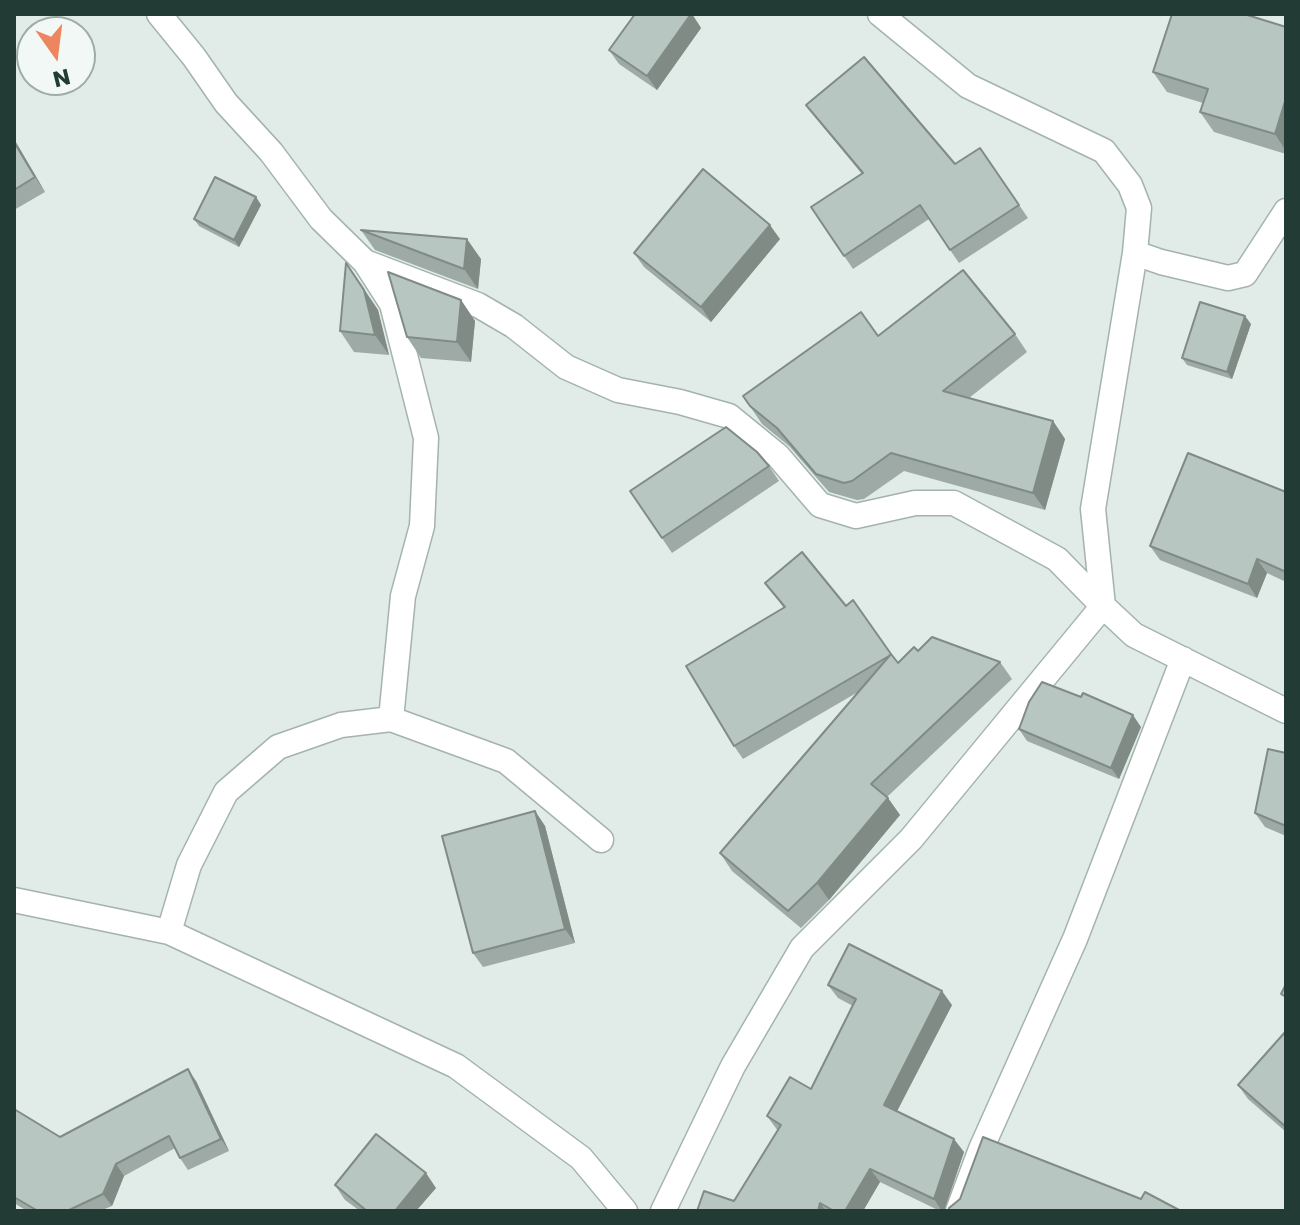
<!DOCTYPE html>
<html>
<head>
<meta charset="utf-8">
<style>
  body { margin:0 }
  #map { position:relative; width:1300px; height:1225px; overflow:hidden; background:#e1ebe7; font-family:Poppins,sans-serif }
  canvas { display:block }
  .frame { position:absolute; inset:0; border:16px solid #223b35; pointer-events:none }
  .north { position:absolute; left:16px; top:16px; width:80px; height:80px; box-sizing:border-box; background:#f2f8f5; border:2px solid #9faca8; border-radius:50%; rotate:166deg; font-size:22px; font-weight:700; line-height:32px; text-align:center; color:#223b35 }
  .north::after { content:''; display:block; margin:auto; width:28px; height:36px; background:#ed865e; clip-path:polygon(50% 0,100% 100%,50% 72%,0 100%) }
</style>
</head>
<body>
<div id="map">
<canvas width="1300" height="1225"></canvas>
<div class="frame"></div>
<div class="north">N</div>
</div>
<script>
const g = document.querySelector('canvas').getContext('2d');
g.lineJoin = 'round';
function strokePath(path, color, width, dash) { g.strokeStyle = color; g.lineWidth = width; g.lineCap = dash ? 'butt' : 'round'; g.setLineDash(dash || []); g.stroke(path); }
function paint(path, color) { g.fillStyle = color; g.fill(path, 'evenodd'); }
const minor = new Path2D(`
  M159,14l35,43 32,46 45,49 50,67 44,43 27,42 34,134 -4,88 -19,70 -12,123
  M880,14l88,72 136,65 26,34 9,23 -4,45 -42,256 10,97 31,29 152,76
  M1135,253l26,9 67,16 17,-4 41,-63
  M365,262l113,43 36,21 52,41 52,23 62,12 49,14 49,40 42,49 36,11 59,-13h39l103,56 46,47 -192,233 -109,109 -69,118 -70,145
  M14,900l155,32 287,134 125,92 44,53
  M169,932l20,-67 37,-73 52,-45 63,-22 50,-6 115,42 95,79
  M958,1211l23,-62 94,-210 108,-280`);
strokePath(minor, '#a4b3ae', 27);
strokePath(minor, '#fff', 24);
paint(new Path2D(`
  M692,14l9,14 -44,62 -38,-26 -10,-14z
  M1286,27v127l-72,-22 -14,-20 3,-9 -36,-11 -14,-20z
  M806,105l149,59 25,-16 48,70 -69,45 -30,-44 -76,50 -42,-62 51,-33 -46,-56z
  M14,139l31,53 -31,18z
  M256,197l5,8 -22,42 -40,-21 -5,-7z
  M361,230l120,29 -3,30 -103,-39z
  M780,239l-69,83 -67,-55 -10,-14z
  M360,283l18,27 11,45 -35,-3 -14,-21z
  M461,300l14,21 -4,41 -50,-4 -14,-21z
  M1251,324l-19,55 -45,-14 -5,-7z
  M1015,334l12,18 -58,46 84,23 12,18 -20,71 -141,-39 -40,28 -7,1 -28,-8 -40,-46 -27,-22 -19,-28 135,-60z
  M769,466l10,15 -107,72 -42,-62z
  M1286,492v90l-19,-9 -10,25 -97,-38 -10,-14z
  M765,583l81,23 52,57 20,-12 82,11 12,17 -125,118 13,18 -71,85 -28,28 -69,-57 -12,-18 138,-161 -115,67 -9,-13 50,-138z
  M1141,727l-22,52 -92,-38 -8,-12z
  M1286,753v83l-21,-9 -10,-14z
  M535,811l10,15 30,117 -92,24 -10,-14z
  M828,985l124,20 -55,106 67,41 -20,59h-4l-60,-29 -17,29h-166l37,-10 44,-70 -11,-15 44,-27 42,-83 -15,-8z
  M1286,1031v101l-38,-33 -10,-14z
  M196,1081l33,70 -41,19 -8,-12 -5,-10 -51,28 -12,30 -12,5h-73l-13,-8v-94l46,28z
  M335,1185l101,3 -20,23h-56l-15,-11z`), '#9daaa5');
paint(new Path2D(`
  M692,14l9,14 -44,62 -10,-14z
  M1286,98v53l-11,-17z
  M14,139l31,53 -10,-15 -21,-35z
  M256,197l5,8 -22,42 -5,-7z
  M770,225l10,14 -69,83 -10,-15z
  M467,239l14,20 -3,30 -14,-20z
  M346,263l32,47 11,45 -14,-20z
  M461,300l14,21 -4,41 -14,-20z
  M1245,316l6,8 -19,55 -5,-7z
  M1053,421l12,18 -20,71 -12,-17z
  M1257,559l10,14 -10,25 -9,-14z
  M1133,715l8,12 -22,52 -8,-11z
  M888,798l12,17 -71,85 -12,-17z
  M535,811l10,15 30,117 -10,-14z
  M942,991l10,14 -59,114 -9,-14z
  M188,1069l8,12 33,70 -8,-12z
  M954,1139l10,13 -20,59h-2l-8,-12z
  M116,1164l8,12 -12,30 -9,-12z
  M870,1169l10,13 -17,29h-18z
  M426,1173l10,15 -20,23h-21z
  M820,1203l6,8h-8z`), '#808b86');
const building = new Path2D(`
  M635,14h56l-44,62 -38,-26z
  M1172,14h72l42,13v71l-11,36 -75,-22 8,-23 -55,-17z
  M864,57l91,107 25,-16 39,57 -69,45 -30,-45 -76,51 -33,-49 52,-34 -57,-68z
  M14,142l21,35 -21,13z
  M703,169l67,56 -69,82 -67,-54z
  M215,177l41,20 -22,43 -40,-21z
  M361,230l106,9 -3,30z
  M346,263l18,27 11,45 -35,-4z
  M963,270l52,64 -72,57 110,30 -20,72 -142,-40 -39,28 -8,2 -28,-9 -39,-46 -27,-22 -7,-10 118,-84 17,24z
  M388,272l73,28 -4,42 -50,-5z
  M1200,302l45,14 -18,56 -45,-14z
  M726,427l31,25 12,14 -107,72 -32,-47z
  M1188,453l98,39v80l-29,-13 -9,25 -98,-38z
  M802,552l44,54 7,-6 38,54 -2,2 -155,90 -48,-80 99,-59 -20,-24z
  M932,637l68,25 -129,122 17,14 -71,85 -29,28 -68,-58 171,-199 7,9 16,-16 4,4z
  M1042,682l39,15 2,-4 50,22 -22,53 -92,-39 10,-27z
  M1268,749l18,4v73l-31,-13z
  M535,811l30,118 -92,24 -31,-117z
  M849,944l93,47 -58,114 70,34 -20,60 -64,-30 -25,42h-11l-14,-8 -2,8h-121l7,-20 30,10 47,-76 -14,-9 23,-39 21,12 45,-90 -28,-14z
  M1286,984v13l-5,-3z
  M1286,1031v96l-48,-42z
  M188,1069l33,70 -41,19 -11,-22 -53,28 -13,30 -36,17h-29l-24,-14v-88l46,28z
  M376,1134l50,39 -31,38h-28l-32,-26z
  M983,1137l158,62 4,-7 36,19h-233l1,-3 11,-9z`);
paint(building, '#b7c6c0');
strokePath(building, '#808b86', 2);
</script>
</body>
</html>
